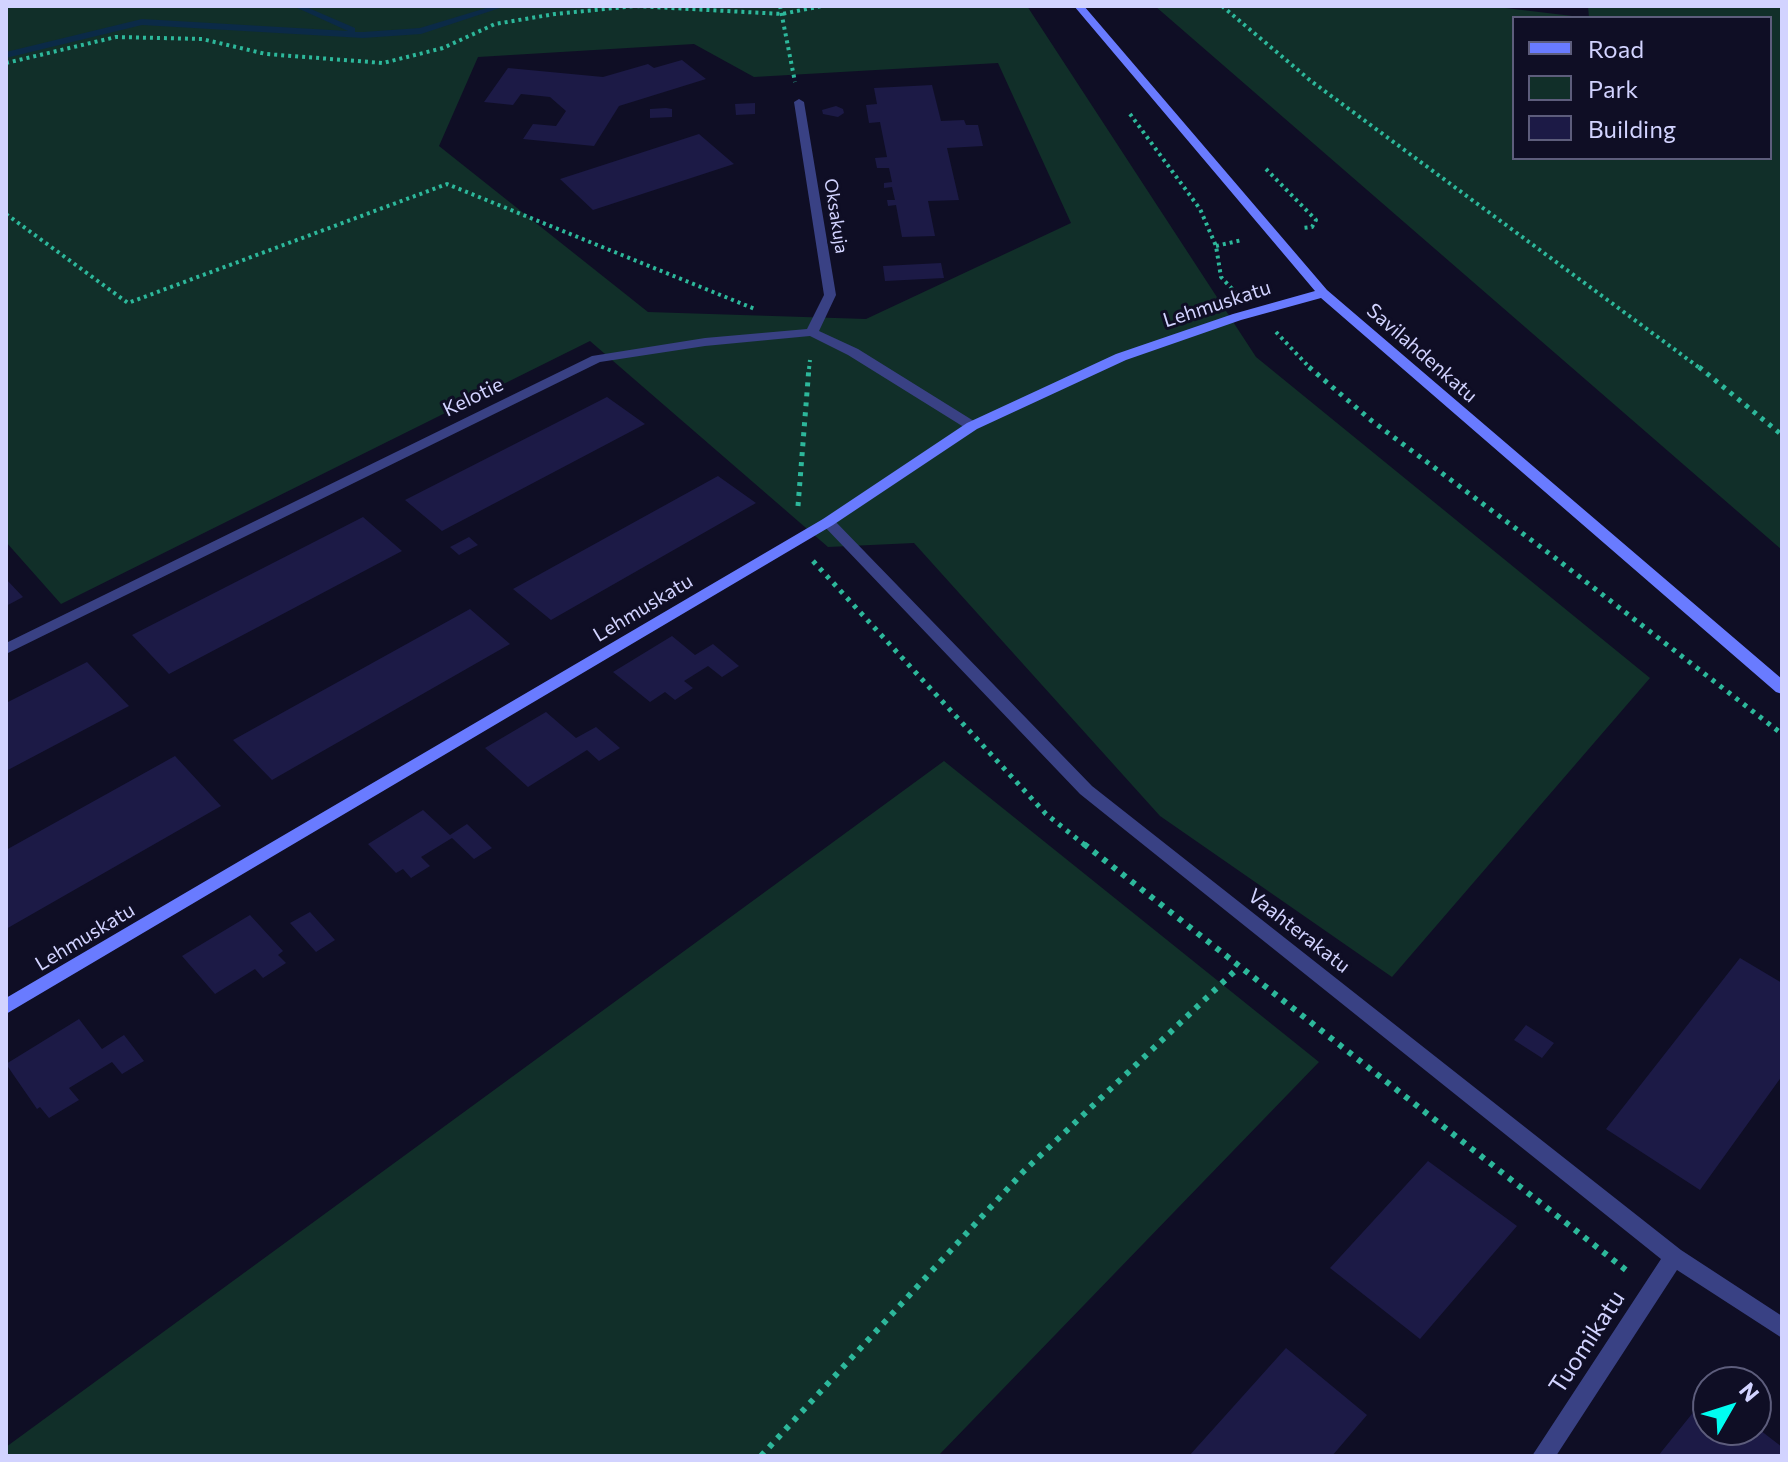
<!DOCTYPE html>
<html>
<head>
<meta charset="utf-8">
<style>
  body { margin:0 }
  #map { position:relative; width:1788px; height:1462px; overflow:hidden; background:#0f0e25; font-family:Commissioner,sans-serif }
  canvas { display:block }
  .frame { position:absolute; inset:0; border:8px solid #d2d3ff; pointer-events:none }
  .legend { position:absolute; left:1512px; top:16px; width:260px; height:144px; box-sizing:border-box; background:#0f0e25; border:2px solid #5d5d7c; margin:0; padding:10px 14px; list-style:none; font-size:24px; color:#d2d3ff }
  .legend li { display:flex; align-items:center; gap:16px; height:40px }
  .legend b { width:40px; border:2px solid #5d5d7c }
  .north { position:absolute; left:1692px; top:1366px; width:80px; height:80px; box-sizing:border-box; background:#0f0e25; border:2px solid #5d5d7c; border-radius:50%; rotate:51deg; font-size:22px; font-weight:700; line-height:32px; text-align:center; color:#d2d3ff }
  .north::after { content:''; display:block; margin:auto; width:28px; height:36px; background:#00fdf1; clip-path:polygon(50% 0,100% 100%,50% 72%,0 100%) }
</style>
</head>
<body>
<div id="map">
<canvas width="1788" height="1462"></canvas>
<div class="frame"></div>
<ul class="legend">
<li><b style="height:10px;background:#697bff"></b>Road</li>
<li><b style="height:22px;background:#112f29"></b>Park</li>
<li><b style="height:22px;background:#1c1a46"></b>Building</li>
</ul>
<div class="north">N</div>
</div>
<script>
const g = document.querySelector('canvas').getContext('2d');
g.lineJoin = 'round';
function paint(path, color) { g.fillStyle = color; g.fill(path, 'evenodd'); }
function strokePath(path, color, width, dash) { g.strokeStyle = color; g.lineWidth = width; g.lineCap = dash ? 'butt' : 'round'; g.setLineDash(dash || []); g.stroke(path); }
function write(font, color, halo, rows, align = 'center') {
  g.font = font + ' Commissioner,sans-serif'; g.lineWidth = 6; g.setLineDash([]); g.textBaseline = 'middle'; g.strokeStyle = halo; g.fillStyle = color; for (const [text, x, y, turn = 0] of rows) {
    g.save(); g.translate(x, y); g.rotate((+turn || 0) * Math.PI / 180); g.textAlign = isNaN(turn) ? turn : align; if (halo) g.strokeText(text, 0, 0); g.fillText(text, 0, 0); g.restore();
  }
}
paint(new Path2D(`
  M6,6h1021l229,351 394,321 -258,299 -232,-161 -246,-273 -86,4 -238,-206 -529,263 -55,-62zM694,44l60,33 244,-14 73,160 -205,96 -218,-7 -209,-166 39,-89z
  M1155,6h334l100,12 -1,-12h194v544zM1514,18h256v140h-256z
  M944,761l375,301 -381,394h-932v-9z`), '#112f29');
paint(new Path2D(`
  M293,6h11l51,22v4h8l57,-4 73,-22h13l-85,28 -58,4 -221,-13 -136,33v-6l136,-33 206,12z`), '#0b2a47');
paint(new Path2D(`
  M682,60l24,19 -87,27 -25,40 -71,-7 10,-15 23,2 10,-15 -16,-14 -29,-3 -8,11 -29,-3 24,-34 95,9 45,-13 6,4z
  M932,85l9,36 23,-1 2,5h12l5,21 -36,2 12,52 -31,1 7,35 -33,1 -6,-32 -8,1 -1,-6h8l-3,-13 -8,1v-5l8,-1 -3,-14h-12l-2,-10 12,-1 -7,-35 -11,1 -3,-18 11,-1 -3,-16z
  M755,103v11l-19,1 -1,-11z
  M836,106l7,3 1,4 -6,4 -15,-3 -1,-4z
  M666,108l6,1v8l-22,1v-9z
  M699,134l35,30 -141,46 -33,-31z
  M941,263l3,15 -59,3 -2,-15z
  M607,397l38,27 -203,107 -37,-31z
  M718,476l38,27 -205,117 -38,-31z
  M363,517l39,34 -233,123 -37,-39z
  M469,537l9,8 -19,10 -9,-8z
  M6,579l17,18 -17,9z
  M470,609l40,35 -238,136 -39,-40z
  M672,636l23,19 18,-11 26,22 -17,11 -14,-11 -24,15 9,7 -18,12 -10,-8 -15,10 -37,-30z
  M87,662l42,44 -123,65v-68z
  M546,712l30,26 20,-11 24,21 -21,13 -12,-11 -59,37 -43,-39z
  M175,756l46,50 -215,123v-79z
  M423,810l27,25 17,-11 25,24 -18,11 -22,-21 -31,19 9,9 -19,12 -8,-9 -7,4 -28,-29z
  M310,912l25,28 -19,12 -26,-29z
  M250,915l33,36 -5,4 8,8 -23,15 -8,-9 -40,25 -33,-38z
  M1740,958l42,25v93l-82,114 -94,-61z
  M79,1019l23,30 22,-14 20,26 -22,13 -10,-12 -43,26 10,12 -30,18 -9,-11 -3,2 -31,-45z
  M1526,1025l28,18 -12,15 -28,-18z
  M1428,1161l89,65 -97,113 -90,-71z
  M1286,1348l81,67 -35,41h-143z
  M1708,1394v36h48v-3l26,20v9h-124z`), '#1c1a46');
strokePath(new Path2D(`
  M780,6l15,76
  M1222,6l89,75 390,288
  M6,63l110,-26 86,2 64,15 117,9 60,-15 52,-24 60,-10 80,-8 147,8 40,-8
  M1130,114l70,95 16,37 5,31 14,15
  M1266,169l50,51 -4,7 -9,1
  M6,214l122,89 319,-119 308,125
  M1216,246l26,-6
  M1276,332l35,37
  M809,369l1,-9`), '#2db89b', 4, [3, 4]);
strokePath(new Path2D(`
  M1309,367l63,54 182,136 228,177
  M1699,367l83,68
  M798,506l11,-139
  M813,561l233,253 40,32`), '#2db89b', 5, [4, 6]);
strokePath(new Path2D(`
  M1084,844l542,426
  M761,1456l263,-285 214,-203`), '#2db89b', 6, [5, 7]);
paint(new Path2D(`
  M799,99l5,3 32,193 -17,36 39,18 119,74v6h-10l-119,-74 -38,-19 -105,10 -105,16 -594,292v-11l586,-287 113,-18 102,-9 17,-34 -30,-193z
  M828,517l5,2 259,267 589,464 101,66v22l-105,-68 -121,186h-24l129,-197 -581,-465 -257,-269 -2,-3 2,-3z`), '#394184');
paint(new Path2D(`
  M1074,6h10l243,284 455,389v15l-6,-2 -455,-394 -80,22 -115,40 -149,69 -144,96 -827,489v-16l817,-479 144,-96 149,-69 117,-40 82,-23z`), '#697bff');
write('18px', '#d2d3ff', '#0f0e25', [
  ["Oksakuja",836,216,81]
]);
write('20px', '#d2d3ff', '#0f0e25', [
  ["Lehmuskatu",1217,304,-18],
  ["Savilahdenkatu",1422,353,41],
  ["Kelotie",473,397,-26],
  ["Lehmuskatu",643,608,-31],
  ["Vaahterakatu",1299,931,38],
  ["Lehmuskatu",85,937,-31]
]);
write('24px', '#d2d3ff', '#0f0e25', [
  ["Tuomikatu",1587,1342,-57]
]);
</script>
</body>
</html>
